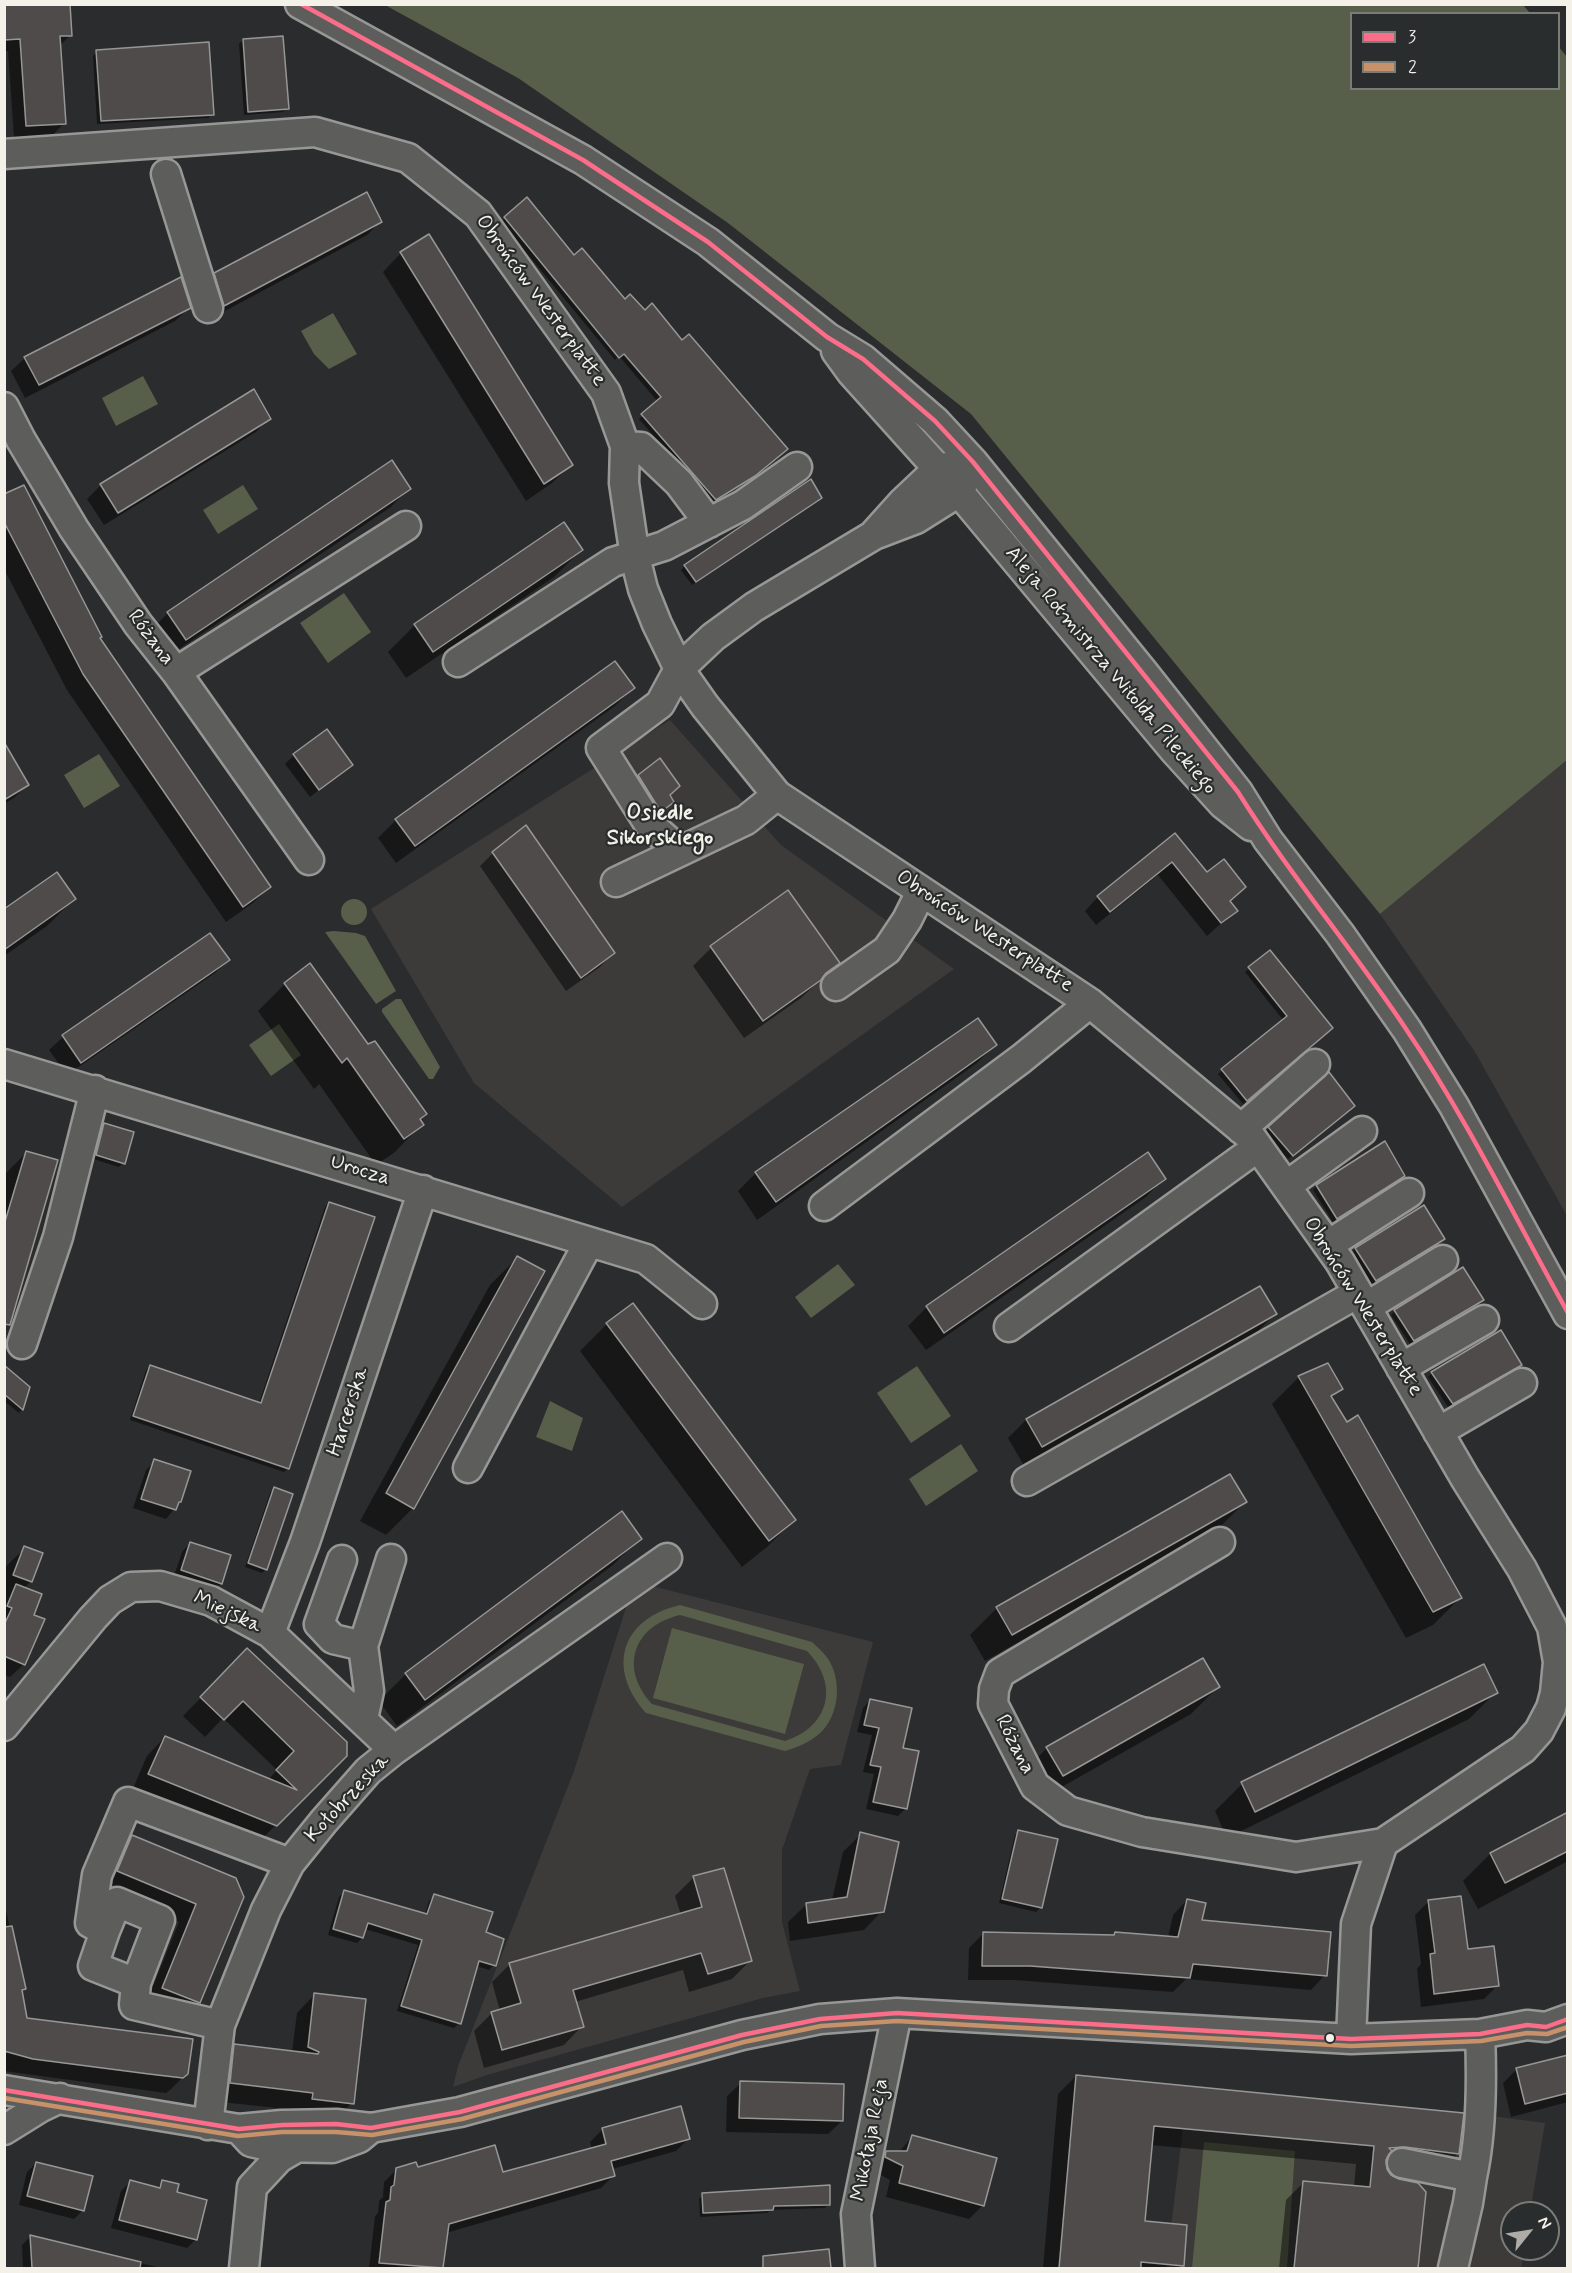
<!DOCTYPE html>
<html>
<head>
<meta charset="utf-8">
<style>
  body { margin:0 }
  #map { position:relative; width:1572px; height:2273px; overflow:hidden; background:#2b2c2d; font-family:Mynerve,sans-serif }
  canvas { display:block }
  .frame { position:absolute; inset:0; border:6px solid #f4f1e8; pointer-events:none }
  .legend { position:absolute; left:1350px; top:12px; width:210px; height:78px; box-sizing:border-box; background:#2a2d2e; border:2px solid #7b7b78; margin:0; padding:8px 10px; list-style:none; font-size:18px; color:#f4f1e8 }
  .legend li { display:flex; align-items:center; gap:12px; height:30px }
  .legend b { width:30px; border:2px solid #7b7b78 }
  .north { position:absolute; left:1500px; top:2201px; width:60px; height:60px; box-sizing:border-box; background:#2a2d2e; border:2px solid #7b7b78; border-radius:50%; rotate:60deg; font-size:16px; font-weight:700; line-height:24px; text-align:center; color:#f4f1e8 }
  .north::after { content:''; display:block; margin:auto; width:21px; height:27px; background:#aeaca7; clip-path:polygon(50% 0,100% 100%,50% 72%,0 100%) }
</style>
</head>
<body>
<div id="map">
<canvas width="1572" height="2273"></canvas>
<div class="frame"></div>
<ul class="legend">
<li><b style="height:8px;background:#fb6d88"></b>3</li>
<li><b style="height:8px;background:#c7916a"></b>2</li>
</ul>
<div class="north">N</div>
</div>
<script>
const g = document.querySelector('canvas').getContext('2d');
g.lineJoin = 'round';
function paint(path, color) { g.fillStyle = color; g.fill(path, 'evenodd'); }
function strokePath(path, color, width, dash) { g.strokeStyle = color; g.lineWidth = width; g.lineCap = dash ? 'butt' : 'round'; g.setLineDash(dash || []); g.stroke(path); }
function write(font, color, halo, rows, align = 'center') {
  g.font = font + ' Mynerve,sans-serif'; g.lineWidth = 4.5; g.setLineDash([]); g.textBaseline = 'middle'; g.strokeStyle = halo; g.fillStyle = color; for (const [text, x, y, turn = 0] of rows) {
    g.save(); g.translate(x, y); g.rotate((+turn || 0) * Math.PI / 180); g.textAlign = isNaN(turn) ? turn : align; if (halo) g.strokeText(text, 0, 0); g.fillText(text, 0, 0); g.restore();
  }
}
paint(new Path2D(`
  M670,720l111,125 173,124 -332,238 -148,-124 -103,-174z
  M1567,760v456l-92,-164 -95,-138z
  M640,1583l233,59 -32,123 -31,4 -28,81v72l18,69 -37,7 -276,77 -34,12 5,-21 116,-295 57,-179z
  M1188,2087l280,26 77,10 -15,90h-18v36h13l-4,19h-355z`), '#3d3a3a');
paint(new Path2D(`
  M385,5h1138l7,8 -178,1v74h206l1,-41 8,10v703l-187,154 -409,-500 -243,-191 -210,-145z
  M333,313l24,41 -28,15 -15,-15 -13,-23z
  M143,376l15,28 -42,22 -14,-28z
  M243,485l15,24 -40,25 -15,-24z
  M344,593l27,39 -43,31 -28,-40z
  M99,754l21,32 -36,22 -20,-33z
  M341 912a13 13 0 1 1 26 0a13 13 0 1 1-26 0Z
  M334,931l22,2 9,3 31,55 -20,13 -51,-72z
  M396,999h5l39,68 -7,12h-4l-47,-67v-3z
  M279,1024l22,31 -30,21 -22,-31z
  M838,1264l17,21 -44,33 -16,-21z
  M917,1366l34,50 -40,27 -34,-50z
  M550,1401l33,17 -11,33 -36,-14z
  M961,1444l17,27 -52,35 -17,-27z
  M680,1605l132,37c5,5 10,9 14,14 17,22 14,60 -7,78 -11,9 -21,13 -34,17l-139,-38c-40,-45 -25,-94 34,-108zM680,1615l127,36c33,34 22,76 -22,90l-133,-37c-33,-36 -19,-78 28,-89z
  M672,1628l132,36 -19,70 -132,-36z
  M1204,2142l91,9 -8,117h-95z`), '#575f4a');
paint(new Path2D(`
  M4,4l67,31 -12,11 5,77 -12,13 -38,2 -6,-87h-4z
  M243,40l44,68 -4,4 -39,3 -5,-71z
  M97,52l115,62 -4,4 -111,6 -4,-68z
  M527,199l47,58 50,44 21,11 37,30 104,107 -18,17 -1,-1 -38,29 -17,9 -73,-84 19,-17 -39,-46 -4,4 -114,-138z
  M380,222l-13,13 -157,84 -8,-31 13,-13z
  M401,253l170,212 -19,18 -26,18 -143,-229z
  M189,308l-14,13 -150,77 -14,-27 14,-13z
  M269,418l-13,14 -152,93 -17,-26 14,-14z
  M409,488l-18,19 -224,150 -17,-26 18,-18z
  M4,496l94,142 171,249 -16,16 -27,19 -159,-232 -63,-121z
  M816,501l-124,84 -11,-15 4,-4z
  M581,550l-27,27 -148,101 -18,-26 27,-27z
  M633,688l-18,18 -219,157 -18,-25 18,-18z
  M294,755l57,10 -41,32 -25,-33z
  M660,760l9,35 -4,12 -11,8 -24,-30z
  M4,762l23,23 -13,13 -10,6z
  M1175,835l61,75 -29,26 -49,-61 -62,50 -11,-14 13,-14z
  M493,853l120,100 -13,14 -34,24 -86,-125z
  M788,892l50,71 -37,35 -57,40 -51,-72 18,-18z
  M74,899l-27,27 -43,30v-45z
  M210,935l18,25 -13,13 -148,102 -18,-25 14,-13z
  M1269,952l58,80 -84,72 -25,-30 65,-54 -38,-48z
  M285,984l137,140 -27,28 -19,13 -57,-81 -5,5 -56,-78z
  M995,1045l-18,18 -220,157 -19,-29 18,-18z
  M1328,1075l22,35 -62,49 -23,-27z
  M104,1125l19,38 -4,4 -26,-8 7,-31z
  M27,1152l-23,163v-140z
  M1147,1154l17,24 -18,19 -220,153 -18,-24 18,-18z
  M1404,1176l-71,46 -20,-32 4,-4z
  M329,1203l-41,265 -4,4 -154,-52 16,-50 4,-4 109,37 66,-196z
  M1443,1239l-71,45 -20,-31 3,-4z
  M517,1258l-104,250 -27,27 -26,-14 130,-236z
  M1260,1288l15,26 -18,18 -234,132 -15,-26 18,-18z
  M1482,1300l-72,44 -19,-29 4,-4z
  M607,1324l187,196 -27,27 -25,20 -162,-216z
  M1520,1364l-72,43 -20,-30 4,-4z
  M4,1367l18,42 -3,4 -15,-12z
  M1299,1377l42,11 -10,11 129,199 -27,27 -27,13 -134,-234z
  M155,1461l25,41 -14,17 -33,-11 13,-38z
  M1230,1476l15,26 -27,27 -233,132 -15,-26 27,-27z
  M274,1489l-8,80 -4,4 -17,-6 25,-74z
  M640,1538l-27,27 -216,161 -18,-25 27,-27z
  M190,1543l31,40 -9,9 -39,-13 9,-27z
  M25,1548l6,33 -7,7 8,28 -8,48 -14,13 -6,-2v-107z
  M1483,1666l13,26 -27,27 -242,119 -12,-27 27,-27z
  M229,1669l116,86 -88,89 -126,-51 16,-37 18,-19 103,43 9,-10 -54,-52 -18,19 -22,-21z
  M1218,1687l-27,27 -156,88 -15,-27 27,-27z
  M870,1700l32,49 15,4 -12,56 -7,7 -32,-7 8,-35 -11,-2 9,-37 -15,-3 6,-24z
  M1568,1811v50l-90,48 -15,-28 27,-27 71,-37z
  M1019,1831l21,77 -4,4 -37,-9 16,-68z
  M861,1834l21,77 -18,19 -74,11 -2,-19 19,-18 25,-4 11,-48z
  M132,1837l103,43 -36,122 -18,19 -36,-15 34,-84 -80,-33 15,-34z
  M723,1869l27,92 -18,18 -43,13 -6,-22 -108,32 7,24 -18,19 -80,23 -10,-37 18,-18 8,-2 -8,-29 18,-18 171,-49 -6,-19 18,-18z
  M345,1891l80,23 4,-13 6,-6 49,38 10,32 -5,5 -13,-4 -17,57 -5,5 -57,-17 21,-66 -53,-16 -3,9 -5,5 -29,-8 11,-38z
  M1187,1900l14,22 124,53 -14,15 -125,-11 -13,13 -159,-12h-46l1,-32 15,-15 184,5 5,-23z
  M1429,1901l38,49 31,35 -14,14 -63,8 -4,-38 4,-5 -6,-49z
  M4,1902l20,87 -3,4 5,26 161,54 -16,16 -5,4 -162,-22z
  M315,1994l37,109 -18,18 -40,-4 1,-7 -83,-9 5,-38 18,-18 57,7 5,-39z
  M1568,2057v45l-57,15 -8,-34 14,-14z
  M1076,2076l382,78 -18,18 -55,-8v5l6,8 33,15 -7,76h-138l7,-68 18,-18 50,5 2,-23 -205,-19 -7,77 38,43 -3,3h-136l15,-174z
  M741,2083l101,38 -14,13 -102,-2 1,-36z
  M602,2130l87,8 -13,13 -64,18 2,6 -13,13 -155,45 -4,35h-73l6,-52 3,-3 1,-12 4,-4 1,-15 13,-13 105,5 90,-25 -2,-7z
  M912,2137l71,68 -14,14 -83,-22 4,-17 -18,-10v-3l14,-14h12z
  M36,2163l47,47 -9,9 -55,-14 8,-33z
  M130,2182l26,6 7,-6 13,11 20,46 -9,9 -76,-20 10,-37z
  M703,2195l126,9 -4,4 -54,2 -4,3 -67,4 -1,-18z
  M31,2236l130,32h-138l-1,-23z
  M828,2251l1,17h-45v-4z`), '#0007');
const building = new Path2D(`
  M4,4h66l2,32h-12l6,88 -40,2 -6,-87 -16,1z
  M283,36l6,73 -41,3 -5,-73z
  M209,42l5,73 -113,6 -5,-71z
  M367,192l15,30 -158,84 -10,-33z
  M527,197l47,58 8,-7 43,51 5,-5 15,16 7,-7 30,37 7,-6 99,115 -33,27 -39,24 -75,-86 20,-17 -37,-43 -5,4 -115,-141z
  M429,234l144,231 -29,19 -144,-232z
  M181,277l10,31 -152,77 -15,-28z
  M254,389l17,30 -153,94 -18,-29z
  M392,460l19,29 -225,151 -19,-28z
  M811,479l11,19 -126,84 -12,-17z
  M24,485l78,152 -2,1 171,249 -28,20 -160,-233 -79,-152v-28z
  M564,522l19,28 -150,102 -19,-28z
  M615,661l20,27 -220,158 -20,-27z
  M327,729l26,36 -34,25 -26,-36z
  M4,742l25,43 -25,15z
  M660,758l20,28 -10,9 4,7 -13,10 -23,-37z
  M526,825l89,128 -34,25 -89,-126z
  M1175,833l32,39 17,-13 22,28 -16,14 8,10 -17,12 -49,-61 -62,50 -13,-16z
  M57,872l19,27 -72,51v-41z
  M788,890l52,73 -14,10 -5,7 -58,41 -53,-75z
  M210,933l20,27 -149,103 -19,-28z
  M1270,950l63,78 -86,73 -26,-32 66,-53 -39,-49z
  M310,963l58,81 7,-3 52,73 -7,5 4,6 -20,14 -57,-81 -5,5 -58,-80z
  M978,1018l19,27 -221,157 -21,-30z
  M1329,1072l26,34 -62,50 -25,-29z
  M104,1123l30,9 -9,32 -29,-9z
  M1385,1141l20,35 -68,43 -21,-34z
  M26,1151l32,9 -48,165 -6,-1v-99z
  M1148,1152l18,27 -222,154 -18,-27z
  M329,1202l46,15 -86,252 -156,-53 17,-51 111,38z
  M1424,1205l21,34 -69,42 -21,-33z
  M517,1256l28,15 -131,238 -28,-16z
  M1463,1267l21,33 -70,41 -20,-31z
  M1260,1286l17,28 -235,133 -16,-28z
  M633,1303l163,217 -27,21 -163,-218z
  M1501,1330l21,35 -69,39 -22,-32z
  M1328,1363l15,26 -12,7 16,26 11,-7 104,183 -29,14 -135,-236z
  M4,1365l26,22 -7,23 -19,-16z
  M154,1459l37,12 -10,31h-2l-3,8 -35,-11z
  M1230,1474l17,28 -235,133 -16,-28z
  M274,1487l19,7 -26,76 -19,-7z
  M622,1511l20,28 -217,161 -20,-27z
  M190,1542l41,13 -9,29 -41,-14z
  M24,1546l19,7 -11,29 -19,-7z
  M16,1584l26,10 -8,21 11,4 -20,46 -21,-9v-31l8,-17 -5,-2z
  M247,1648l100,94v14l-70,70 -129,-52 17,-38 132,54 -21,-20 18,-19 -51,-50 -19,19 -24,-23z
  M1203,1658l17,29 -157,89 -17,-29z
  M1484,1664l14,29 -243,119 -14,-30z
  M870,1699l42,9 -9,40 16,3 -12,58 -34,-7 8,-35 -11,-2 9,-37 -15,-3z
  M1568,1812v39l-63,32 -15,-30z
  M1018,1830l40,9 -16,69 -40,-9z
  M860,1832l39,10 -15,70 -76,11 -2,-20 41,-6z
  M132,1835l104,43 8,19 -44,106 -38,-15 34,-84 -79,-33z
  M724,1868l28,93 -44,13 -7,-21 -128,37 11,37 -82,23 -11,-38 30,-9 -12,-40 193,-56 -9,-31z
  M344,1890l83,24 7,-20 59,18 -7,20 18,7 -8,27 -17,-5 -18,63 -60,-18 21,-66 -54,-17 -5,15 -30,-9z
  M1461,1896l7,53 26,-3 5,40 -65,8 -4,-40 5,-1 -7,-53z
  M1187,1899l19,4 -4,17 129,12 -4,44 -134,-12 -3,14 -160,-12h-48l1,-34 131,3 1,-3 63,5z
  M12,1926l14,63 -4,1 5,28 166,21 -5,35 -5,4 -34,-4 -116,-15 -29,-8v-124z
  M314,1993l52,6 -12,105 -42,-5 1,-6 -83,-10 4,-39 84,10 1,-2 -11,-5z
  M1568,2055v38l-43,11 -9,-36z
  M1076,2075l388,38 -5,41 -54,-7 -16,1 3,3 -6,9 1,9 4,6 8,4 19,4 8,9 -8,76h-124l9,-87 67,6 4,-41 -220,-20 -9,95 42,4 -3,41 -43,-4v6h-82z
  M740,2081l104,3 -1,37 -104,-3z
  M681,2106l9,33 -79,22 4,15 -166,48 -6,44 -64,-5 7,-61 4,-2 1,-13 3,-2 2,-17 20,-6 2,5 77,-22 8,27 103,-28 -4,-16z
  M912,2135l85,23 -13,48 -85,-23 4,-17 -18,-9 1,-6h21z
  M36,2162l57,14 -9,35 -57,-15z
  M130,2180l30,8 2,-8 17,4 -2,8 30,8 -10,40 -78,-20z
  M830,2185v20l-56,1 -1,4 -70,3 -1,-20z
  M30,2235l111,27 -1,6h-108z
  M829,2249l2,19h-68v-12z`);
paint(building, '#4f4b4b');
strokePath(building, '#979796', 1.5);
const minor = new Path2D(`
  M300,4l283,156 125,82 119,95 36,22 72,62 38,41 171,211 94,119 30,48 72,94 67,96 47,76 114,208
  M4,154l311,-22 93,26 70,56 128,179 19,53 -1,37 11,74 8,32 14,35 22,45 26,37 72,89 313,208 161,134 89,125 125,216 57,91 30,58 6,35 -3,31 -4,15 -12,23 -16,18 -140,94 -27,81 -5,115
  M166,174l42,134
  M836,351l16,22 107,119 215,258 49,54 28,22
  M4,407l17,33 53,89 64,95 38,48 133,188
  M625,446l16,1 38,36 30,40
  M875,533l27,-30 36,-34 19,-4
  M458,662l155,-100 51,-16 79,-41 54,-38
  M176,672l230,-146
  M680,851l-31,-27 -48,-76 59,-44 19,-35 34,-32 41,-30 120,-72 42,-16 43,-27 8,-17
  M616,882l130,-62 31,-25
  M836,986l51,-36 20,-30 14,-28
  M4,1064l642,195 56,45
  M1241,1129l74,-65
  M1286,1186l76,-55
  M824,1206l197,-147 69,-56
  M1328,1245l81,-52
  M1366,1307l77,-47
  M1009,1327l249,-180
  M22,1344l36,-107 37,-147
  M1401,1368l83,-48
  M1438,1432l84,-49
  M468,1468l121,-226
  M1027,1481l331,-188
  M1220,1542l-220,131 -6,16 -1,15 42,82 33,25 74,21 154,25 87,-14
  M342,1560l-23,64 14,15 30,7
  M270,1633l35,-91 118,-352
  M363,1719l6,-28 -6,-45 28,-87
  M4,1726l89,-108 17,-18 21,-13 29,-1 51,15 59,32 124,117
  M105,1931l12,-29 43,18 -24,63 -2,22 86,20
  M136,1983l-43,-17 12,-35 -15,-8 7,-48 31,-73 162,61
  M4,2090l235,39 43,-4 54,-1 35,4 89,-16 282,-77 78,-16 77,-6 454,26 129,-5 47,-9 19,2 22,-8
  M208,2125l12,-100 46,-115 24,-47 34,-42 44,-50 26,-21 273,-192
  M239,2129l12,13 22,5 59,1 27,-10 12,-10
  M4,2130l37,-23 19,-9
  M1402,2163l70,14c10,-46 10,-96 8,-143
  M244,2268l8,-81 27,-29 17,-10
  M860,2268l-4,-54 41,-201
  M1453,2268l15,-65 4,-26`);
strokePath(minor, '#979796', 33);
strokePath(minor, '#5d5d5c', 28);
strokePath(new Path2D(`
  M301,4l282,156 125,82 119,95 36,22 72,62 38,41 265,330c51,82 114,156 168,237 61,90 109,189 162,284
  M4,2090l235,39 43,-4 54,-1 35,4 89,-16 282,-77 78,-16 77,-6 454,26 129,-5 47,-9 19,2 22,-8`), '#fb6d88', 4.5);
strokePath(new Path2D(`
  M4,2098l234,38 44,-4h54l36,3 90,-16 282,-77 77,-16 76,-5 454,25 130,-5 46,-8 20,1 21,-7`), '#c7916a', 4.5);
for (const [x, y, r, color] of [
  [1330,2038,5,"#f4f1e8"]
]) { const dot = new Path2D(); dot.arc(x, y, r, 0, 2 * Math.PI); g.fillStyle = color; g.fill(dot); strokePath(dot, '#2a2d2e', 2); }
write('21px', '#f4f1e8', '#2a2d2e', [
  ["Obrońców Westerplatte",540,301,54],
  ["Różana",150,638,53],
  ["Aleja Rotmistrza Witolda Pileckiego",1110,671,50],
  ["Obrońców Westerplatte",984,932,33],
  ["Urocza",360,1171,17],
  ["Obrońców Westerplatte",1362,1307,58],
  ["Harcerska",349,1412,-72],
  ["Miejska",227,1613,25],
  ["Różana",1014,1745,63],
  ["Kołobrzeska",348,1799,-47],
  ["Mikołaja Reja",871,2140,-79]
]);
write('bold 22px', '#f4f1e8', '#2a2d2e', [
  ["Osiedle",660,814],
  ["Sikorskiego",660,839]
]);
</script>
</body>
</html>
